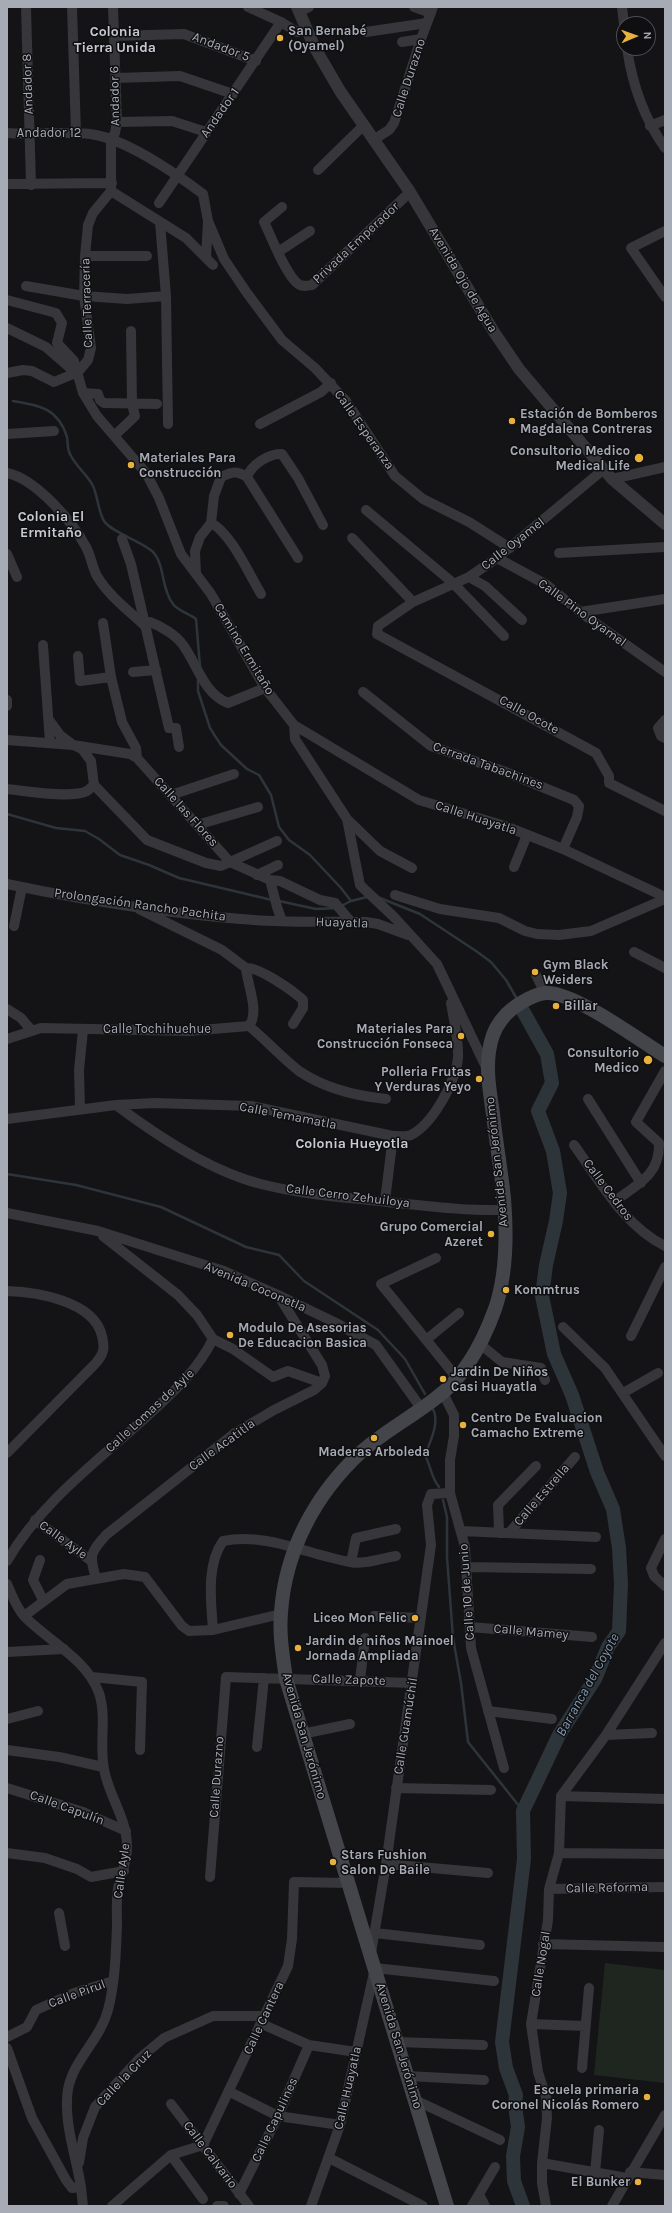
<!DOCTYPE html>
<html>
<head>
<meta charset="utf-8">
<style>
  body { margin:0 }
  #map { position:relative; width:672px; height:2213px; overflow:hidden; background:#141416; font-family:Karla,sans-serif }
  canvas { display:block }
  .frame { position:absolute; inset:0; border:8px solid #a7abb5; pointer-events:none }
  .north { position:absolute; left:616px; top:16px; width:40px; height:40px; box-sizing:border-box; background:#0f0f11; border:1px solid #4c4d53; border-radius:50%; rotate:88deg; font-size:11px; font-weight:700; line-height:16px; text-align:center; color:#a7abb5 }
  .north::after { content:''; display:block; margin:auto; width:14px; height:18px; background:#e7b13b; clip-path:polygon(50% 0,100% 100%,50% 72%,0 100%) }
</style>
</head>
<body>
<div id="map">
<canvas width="672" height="2213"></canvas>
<div class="frame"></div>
<div class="north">N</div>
</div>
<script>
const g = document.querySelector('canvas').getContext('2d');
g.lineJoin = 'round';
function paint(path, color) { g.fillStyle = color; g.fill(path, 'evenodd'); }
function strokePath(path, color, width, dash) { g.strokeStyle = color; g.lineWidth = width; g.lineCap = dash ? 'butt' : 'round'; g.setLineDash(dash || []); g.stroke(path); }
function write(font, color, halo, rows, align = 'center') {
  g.font = font + ' Karla,sans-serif'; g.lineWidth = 3; g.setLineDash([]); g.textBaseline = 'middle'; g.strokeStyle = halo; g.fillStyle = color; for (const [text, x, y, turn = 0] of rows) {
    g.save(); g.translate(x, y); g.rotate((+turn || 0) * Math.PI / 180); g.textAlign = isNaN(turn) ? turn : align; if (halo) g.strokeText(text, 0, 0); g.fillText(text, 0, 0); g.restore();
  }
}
paint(new Path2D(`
  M605,1963l60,7v113l-71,-8z`), '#1f2620');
strokePath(new Path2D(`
  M13,401c26,4 45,7 54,36 1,5 0,12 3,17 6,13 18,21 23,32 5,11 5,25 11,35 7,11 35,19 48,30 13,12 9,38 21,53 4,6 16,10 23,15l4,47
  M198,679v12l12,37 5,8 6,9 26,24 12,6 12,20 8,32 10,13 21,15 31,33 10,13 16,-4
  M7,814l49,14 29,3 14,8 21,16 29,10 30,13 93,22
  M380,898l40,16 56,37 15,11 15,18 11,19
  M279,901l37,8 21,-1
  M341,906l10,-5
  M7,1174l69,11 85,22 85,40 33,8 25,26 74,49 27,29 20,35
  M433,1409c7,14 -3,33 -8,46 6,12 6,22 14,32
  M443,1500l4,17v40l6,81 8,45 7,59 55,69`), '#2d353b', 2.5);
strokePath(new Path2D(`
  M523,1011l24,43 5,29 -14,28 15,40 7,42 -4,28 -10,44 -4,31 12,58 18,41 25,77 16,37 6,39 2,36 -2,47 -11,16 -13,32 -36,56 -36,76 1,48 -22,183 4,26 10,27 -1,11 3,21 -5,29 1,25 9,25`), '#2d353b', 14);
strokePath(new Path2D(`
  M26,7l5,178
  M72,7l4,126
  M248,7l33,15 16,10 10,-2
  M414,7l17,6
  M622,7l2,17
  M299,12l10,-5
  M366,32l61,-9
  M114,36l70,-2 72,27
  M402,42l19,-3
  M627,48c5,36 17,70 38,100
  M115,78l65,-2 53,18
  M117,122l55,-1 34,11
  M650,126l15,-6
  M7,133c28,2 55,-2 83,1 34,4 85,39 113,60l5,27 -2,37
  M373,140l16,-10 5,-7 27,-84 12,-32
  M318,170l45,-44
  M7,184l105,-1
  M111,191l75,47 27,27
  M159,203l122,-181
  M282,207l-18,15c8,16 20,49 33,61 4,4 9,3 15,2l98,-93
  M208,221l16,38 23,34 35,47 33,28 31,33 49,75 28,23 46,23 41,26
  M160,222l6,74 2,128
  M665,231l-34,17 34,49
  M278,252l32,-21
  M85,256h62
  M26,286l58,10 43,3 39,-3
  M7,300l49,13 6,10 -5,20 17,18 9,32 14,23 49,57 13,25 22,56 30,40 54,94 29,37 1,14 52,80 13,66 35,33 42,46 50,105
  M7,328l39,19 24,21 8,4
  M7,373l16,-3 9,1 22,11 24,-10 10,-12 3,-12 -7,-52 1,-40 3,-31 5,-12 18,-22v-52l4,-6 2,-11 -4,-115
  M83,393l15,1 2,6 4,3 53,1
  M260,424l61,-32 10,-9
  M7,434l47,-3
  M115,435l20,-19 -3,-12 -1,-73
  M604,469l-107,89 -28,19 -56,25 -35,24 -1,8 219,119 13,23v7l56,28
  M7,473c29,6 66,49 79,74 5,9 6,20 11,29 11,19 32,35 47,49
  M247,477c4,-12 22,-24 35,-23l16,24 25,47
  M612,479l53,-12
  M366,510l87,73 51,53
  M211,523c20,10 38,51 50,71
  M352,538l61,64
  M122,539l9,25 38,164h7l3,19
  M559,553l106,-6
  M7,554l10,23
  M497,558l50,27 33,27 85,60
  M196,574l-1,-23 5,-14 11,-14 3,-27 7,-19c11,-5 15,-7 26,0l51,81
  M469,577l16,9 37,34
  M580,612l85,-13
  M103,623l8,54
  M144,625l6,-3c11,4 26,13 33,23 14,19 21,49 45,58l37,-15
  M43,645l7,98
  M78,656l2,25 31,-4 11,45 14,26 1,10
  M133,672l23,-2
  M363,692l68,54 72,25 71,29 5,6 -2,11 -14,32
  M7,700v6
  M49,720l11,15 13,10 9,4 9,12 3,24 53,55 59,23 15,3 56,-25
  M665,720l-7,8 3,8 4,2
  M294,725l125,75 86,26 58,23 102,48
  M7,740l66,5 57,9 7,4 93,104 40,18 10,1 40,19 15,3 16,19
  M7,789c18,2 65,10 80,2 2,-1 5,-5 7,-6
  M171,795l63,-21
  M347,819l33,32 32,17
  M197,825l61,-18
  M514,867l13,-32
  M257,875l21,-10
  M270,880l7,27 5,14
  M7,884c81,17 164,30 247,36 37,3 75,1 112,2l12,2 30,11
  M395,895l45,14 59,9 26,13 12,3 22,1 32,-4 74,-32
  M139,909l83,41 24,18
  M14,926l8,-39
  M634,952l31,16
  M246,968c13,-1 46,22 57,32v8l-10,16
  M536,975l9,18
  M7,1009l14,9 11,13
  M249,1026c17,14 33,32 50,45 25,17 57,25 87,28
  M7,1039l34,-11 148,3 60,-5c11,-14 -2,-42 -3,-58
  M588,1099l53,84
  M116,1105c40,30 96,67 145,79 42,11 84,13 126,18 40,4 78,9 117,8
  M80,1109l-1,-39 4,-40
  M7,1119l109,-14 39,-2 96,3 142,30c6,0 14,1 18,-1 22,-11 45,-54 47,-77 1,-18 -4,-37 -7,-55
  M574,1145c26,36 50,81 91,101
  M385,1201l8,-65
  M615,1201c23,-17 45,-26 44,-58l-23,-21 29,-51
  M7,1213l91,18 126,40 54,24 58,28 40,22 45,63
  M103,1236l75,59 19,20 16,24 20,10 40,28 15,-6 34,12
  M436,1258l-55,26 76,94
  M7,1291c30,1 87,10 95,45 3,12 2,18 -7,28l-88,89
  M563,1327l42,41 60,88
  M631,1336l34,-69
  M426,1340l33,-27
  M480,1344l22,18 39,6 4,12
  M443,1393l11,22v21l-4,24v33l15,54 6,101 33,120
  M623,1393l35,-20
  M35,1520l55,40
  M461,1531l135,6
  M499,1533l-1,-28 38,-39
  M509,1533l66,-76
  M665,1539l-14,29 3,8 11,10
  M40,1560l-7,20 10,20
  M7,1561c33,-57 88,-98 137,-142 27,-25 52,-46 69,-80
  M351,1562l5,-24 40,-9
  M467,1567l124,2
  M96,1578c-7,-23 -6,-25 10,-43l129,-102 39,-23 40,-20 8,-7 3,-7 -3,-11 -44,-70
  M7,1584c5,11 9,23 17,32 24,25 62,42 75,77 8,24 0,51 5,76 4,25 22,48 23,75 1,16 -6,29 -9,45 -2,11 -1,25 -1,36 -1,28 -2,58 -9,85 -8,30 -34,49 -40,79 -5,33 8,66 13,98
  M24,1616l43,-32 57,-10 21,3 37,49 7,5 24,-1 68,-16
  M374,1616l47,2
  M470,1627l122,10
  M213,1630c-2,-29 -7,-65 10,-89 43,-9 86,14 127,21 14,3 32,-4 46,-6
  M7,1652l57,-3
  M92,1677l50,5 -2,68
  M360,1680l5,-42
  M488,1711l64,8
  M7,1719l31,-8
  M302,1734l48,-10
  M606,1735l46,-2
  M257,1747l7,-69
  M7,1750l52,7 44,10
  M7,1788l76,24 43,19
  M396,1788l95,2
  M561,1796l104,3
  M7,1853l38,5 32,11 14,8 33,-6
  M559,1853l106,1
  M386,1864l102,9
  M210,1877l16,-200 186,6
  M549,1889l116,-2
  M59,1913l6,33
  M375,1933l105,12
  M543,1944l122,3
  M371,1953l15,-89 45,-319 -4,-40 4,-11 19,-1
  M262,2024l47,21 47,7
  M531,2024l54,2
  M7,2037l20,-10 9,-17 38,-17 39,-12
  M397,2042l86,3
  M7,2048l25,70 34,62 6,8 9,-1 2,19
  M582,2068l7,-80
  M407,2076l77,4
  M230,2092l48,24 62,9
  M415,2100l85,40
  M171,2104l78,102
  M171,2155l32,44
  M329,2158l94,48
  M79,2163l4,-25 12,-31 45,-49 24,-20 49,-22h52
  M542,2163l85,15
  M630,2172l35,3
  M595,2173l4,-43
  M239,2194l39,-78 31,-71
  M479,2194l6,12
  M112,2206l59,-51 32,-10 85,-179 4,-27 2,-57 55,1
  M217,2206h7
  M311,2206l29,-81 35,-157 119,13
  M472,2206l23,-39
  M546,2206l-4,-23v-20l5,-45 -1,-21 -8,-25 -7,-48 17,-104 1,-31 10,-36 2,-57 45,-61 59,-92
  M612,2206l53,-91`), '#36363b', 10);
strokePath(new Path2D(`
  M297,7l18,41 25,43 70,101 84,140 25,37 93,110 53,45`), '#36363b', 12);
strokePath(new Path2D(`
  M447,2206l-161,-527c-3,-22 -7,-44 -5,-66 4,-62 34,-118 79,-160 23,-21 52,-36 76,-55 29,-21 47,-56 59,-89 12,-35 12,-75 9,-111 -3,-28 -8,-56 -11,-84 -4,-27 -9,-53 0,-79 3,-9 11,-20 19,-26 9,-7 23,-15 34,-16 27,-2 93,47 119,63`), '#44454b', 14);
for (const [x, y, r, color] of [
  [280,38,4,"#e7b13b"],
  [512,421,4,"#e7b13b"],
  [639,458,5,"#e7b13b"],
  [131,465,4,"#e7b13b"],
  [535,972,4,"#e7b13b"],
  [556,1006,4,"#e7b13b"],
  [461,1036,4,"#e7b13b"],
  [648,1060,5,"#e7b13b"],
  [479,1079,4,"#e7b13b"],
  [491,1234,4,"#e7b13b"],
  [506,1290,4,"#e7b13b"],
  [230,1335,4,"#e7b13b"],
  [443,1379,4,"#e7b13b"],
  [463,1425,4,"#e7b13b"],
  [374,1438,4,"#e7b13b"],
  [415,1618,4,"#e7b13b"],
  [298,1648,4,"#e7b13b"],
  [333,1862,4,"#e7b13b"],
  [647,2097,4,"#e7b13b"],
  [638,2182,4,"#e7b13b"]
]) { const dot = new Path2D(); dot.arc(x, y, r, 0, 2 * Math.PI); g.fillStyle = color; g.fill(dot); strokePath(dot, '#0f0f11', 1.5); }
write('bold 13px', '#a7abb5', '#0f0f11', [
  ["San Bernabé",288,31],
  ["(Oyamel)",288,46],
  ["Estación de Bomberos",520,414],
  ["Magdalena Contreras",520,429],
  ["Consultorio Medico",630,451,"right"],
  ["Medical Life",630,466,"right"],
  ["Materiales Para",139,458],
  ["Construcción",139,473],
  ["Gym Black",543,965],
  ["Weiders",543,980],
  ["Billar",564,1006],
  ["Materiales Para",453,1029,"right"],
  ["Construcción Fonseca",453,1044,"right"],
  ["Consultorio",639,1053,"right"],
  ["Medico",639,1068,"right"],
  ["Polleria Frutas",471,1072,"right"],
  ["Y Verduras Yeyo",471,1087,"right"],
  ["Grupo Comercial",483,1227,"right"],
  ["Azeret",483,1242,"right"],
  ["Kommtrus",514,1290],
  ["Modulo De Asesorias",238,1328],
  ["De Educacion Basica",238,1343],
  ["Jardin De Niños",451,1372],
  ["Casi Huayatla",451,1387],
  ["Centro De Evaluacion",471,1418],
  ["Camacho Extreme",471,1433],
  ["Maderas Arboleda",374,1452,"center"],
  ["Liceo Mon Felic",407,1618,"right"],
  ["Jardin de niños Mainoel",306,1641],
  ["Jornada Ampliada",306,1656],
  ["Stars Fushion",341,1855],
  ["Salon De Baile",341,1870],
  ["Escuela primaria",639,2090,"right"],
  ["Coronel Nicolás Romero",639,2105,"right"],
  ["El Bunker",630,2182,"right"]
], 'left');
write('13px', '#a7abb5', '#0f0f11', [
  ["Andador 5",221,47,21],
  ["Calle Durazno",409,78,-72],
  ["Andador 8",28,84,-92],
  ["Andador 6",115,96,-91],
  ["Andador 1",220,113,-55],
  ["Andador 12",49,133],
  ["Privada Emperador",356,243,-43],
  ["Avenida Ojo de Agua",463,280,59],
  ["Calle Terracería",87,303,-92],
  ["Calle Esperanza",364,430,55],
  ["Calle Oyamel",513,544,-38],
  ["Calle Pino Oyamel",582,613,36],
  ["Camino Ermitaño",244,649,59],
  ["Calle Ocote",529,715,29],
  ["Cerrada Tabachines",488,766,20],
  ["Calle las Flores",186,812,48],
  ["Calle Huayatla",476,818,18],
  ["Prolongación Rancho Pachita",140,905,8],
  ["Huayatla",342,923,2],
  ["Calle Tochihuehue",157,1029],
  ["Calle Temamatla",288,1116,11],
  ["Avenida San Jerónimo",497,1162,-96],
  ["Calle Cedros",608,1190,53],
  ["Calle Cerro Zehuiloya",348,1196,7],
  ["Avenida Coconetla",255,1287,23],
  ["Calle Lomas de Ayle",150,1411,-43],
  ["Calle Acatitla",222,1445,-36],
  ["Calle Estrella",542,1495,-49],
  ["Calle Ayle",63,1540,36],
  ["Calle 10 de Junio",467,1592,-94],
  ["Calle Mamey",531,1632,5],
  ["Calle Zapote",349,1680,2],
  ["Calle Guamúchil",406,1726,-81],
  ["Avenida San Jerónimo",304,1736,74],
  ["Calle Durazno",217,1777,-86],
  ["Calle Capulín",67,1808,20],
  ["Calle Ayle",122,1871,-82],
  ["Calle Reforma",607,1888,-1],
  ["Calle Nogal",541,1964,-81],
  ["Calle Pirul",77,1994,-20],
  ["Calle Cantera",264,2018,-65],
  ["Avenida San Jerónimo",399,2046,73],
  ["Calle la Cruz",124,2078,-46],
  ["Calle Huayatla",348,2088,-77],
  ["Calle Capulines",275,2120,-65],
  ["Calle Calvario",210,2155,53]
]);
write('bold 14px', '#c8cad2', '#0f0f11', [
  ["Colonia",115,32],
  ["Tierra Unida",115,48],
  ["Colonia El",51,517],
  ["Ermitaño",51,533],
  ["Colonia Hueyotla",352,1144]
]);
write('italic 14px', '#8098af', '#0f0f11', [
  ["Barranca del Coyote",588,1685,-61]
]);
</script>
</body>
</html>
